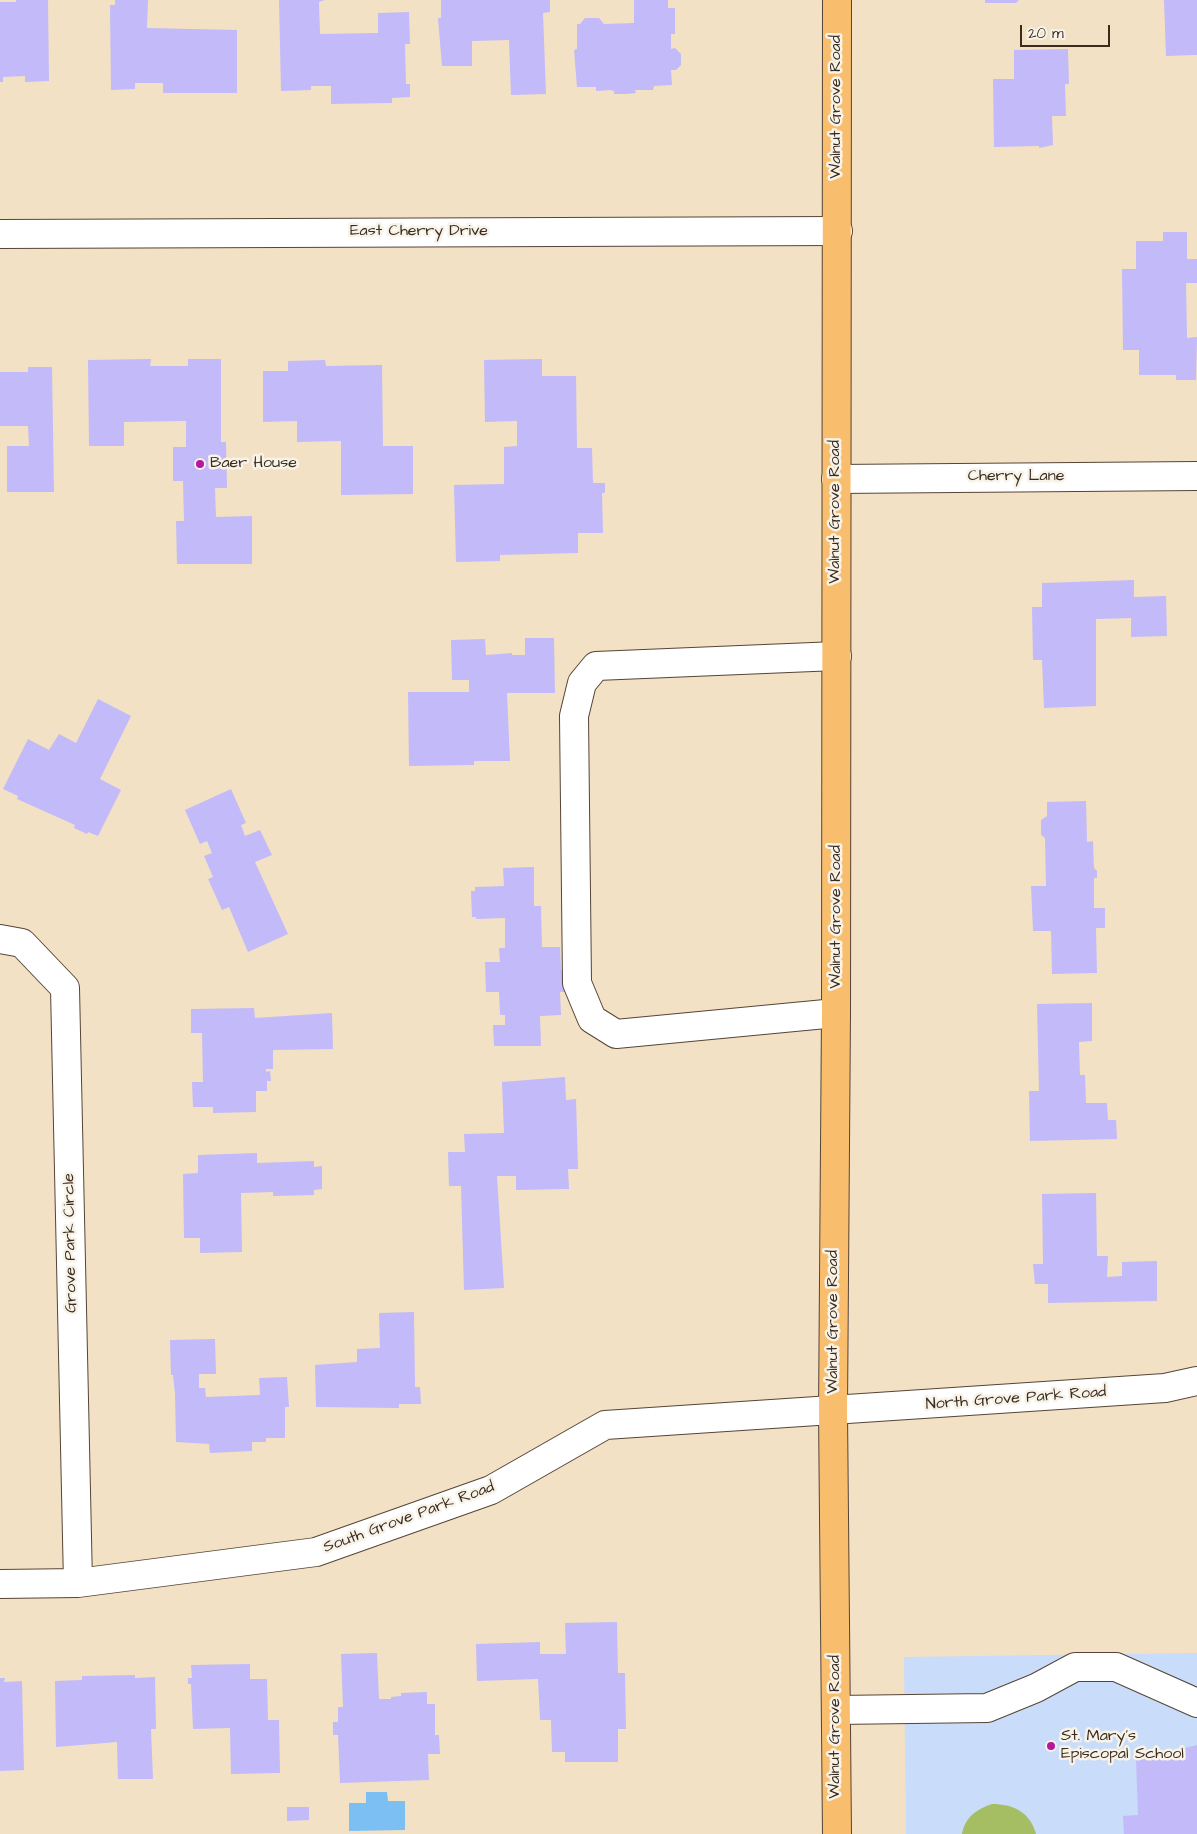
<!DOCTYPE html>
<html>
<head>
<meta charset="utf-8">
<style>
  body { margin:0 }
  #map { position:relative; width:1197px; height:1834px; overflow:hidden; background:#f2e1c5; font-family:"Architects Daughter",sans-serif }
  canvas { display:block }
  .scale { position:absolute; left:1020px; top:25px; width:90px; height:22px; box-sizing:border-box; border:2px solid #3b2a1e; border-top:0; padding-left:6px; font-size:15px; line-height:18px; white-space:nowrap; color:#3b2a1e; -webkit-text-stroke:4px #f7f3e8; paint-order:stroke }
</style>
</head>
<body>
<div id="map">
<canvas width="1197" height="1834"></canvas>
<div class="scale">20 m</div>
</div>
<script>
const g = document.querySelector('canvas').getContext('2d');
g.lineJoin = 'round';
function paint(path, color) { g.fillStyle = color; g.fill(path, 'evenodd'); }
function strokePath(path, color, width, dash) { g.strokeStyle = color; g.lineWidth = width; g.lineCap = dash ? 'butt' : 'round'; g.setLineDash(dash || []); g.stroke(path); }
function write(font, color, halo, rows, align = 'center') {
  g.font = font + ' "Architects Daughter",sans-serif'; g.lineWidth = 5; g.setLineDash([]); g.textBaseline = 'middle'; g.strokeStyle = halo; g.fillStyle = color; for (const [text, x, y, turn = 0] of rows) {
    g.save(); g.translate(x, y); g.rotate((+turn || 0) * Math.PI / 180); g.textAlign = isNaN(turn) ? turn : align; if (halo) g.strokeText(text, 0, 0); g.fillText(text, 0, 0); g.restore();
  }
}
paint(new Path2D(`
  M1197,1653v181h-291l-2,-177z`), '#c9dcf9');
paint(new Path2D(`
  M992,1804c21,0 38,8 44,30h-74c3,-17 15,-25 30,-30z`), '#a5be63');
paint(new Path2D(`
  M366,1792h21l1,9h17v29l-56,1v-28h17z`), '#7cbff2');
paint(new Path2D(`
  M16,0h32l1,81 -24,1v-6l-22,1v5h-3v-80h16z
  M115,0h33l-1,28 90,2v63h-74v-10h-28v6l-24,1 -1,-85h5z
  M279,0h46l-6,2 1,32 58,-1v-20l31,-1 1,32h-5l1,40h4v13l-18,1v5l-61,1v-18h-20v4l-30,1z
  M441,0h109v12l-7,1 3,81 -35,1 -2,-55 -37,1v25h-30l-4,-48h3z
  M634,0h34v8h7v26h-4v15l4,-1 6,6v11l-5,5h-5l1,15 -18,1 -1,4h-18l1,3 -9,1h-13v-3l-4,-1 -14,1v-4h-19l-3,-37 3,-1v-25h3l5,-6h14l5,6 30,-1z
  M985,0h34l-3,3h-31z
  M1164,0h33v55l-31,1z
  M1068,49l1,35h-4l1,32h-14l1,29 -14,3v-2l-45,1 -1,-68h21v-29z
  M1163,232h24v27h10v24h-11l1,55 10,-1 -1,43h-20v-5h-37v-25h-16l-1,-81h14v-28h27z
  M151,359l-1,7h38v-7h33v83h5l1,46h-12l1,29 36,-1v48h-75l-1,-43h8l-1,-40h-10v-34h13v-26l-62,1v24h-35l-1,-86z
  M542,359v17h34l1,72h15l1,35h12v10h-3l1,40h-25v20l-78,2v6l-44,1 -2,-77 50,-1v-37l13,-1v-25l-32,1 -1,-62z
  M325,360l1,6 56,-1 1,81h30v48l-72,1v-54l-44,1v-21l-34,1v-51h25v-10z
  M28,367h24l2,125h-47v-46h22l-1,-20h-28v-54h28z
  M1134,580v17l32,-1 1,40 -36,1v-19l-35,1v87l-52,2 -2,-48h-9l-1,-53h10v-24z
  M525,638h29l1,55h-48l3,68h-36v4l-65,1 -1,-74h61v-12h-17l-1,-40 34,-1 1,16 26,-2v2h13z
  M98,699l33,17 -31,63 21,11 -23,46 -10,-4 -1,2 -13,-6 1,-3 -58,-26 1,-3 -15,-7 25,-50 21,11 10,-16 17,9z
  M231,789l15,34 -5,2 4,11 15,-6 12,25 -17,7 33,72 -40,18 -19,-45 -7,3 -14,-31 5,-2 -9,-21 8,-3 -5,-12 -7,3 -15,-34z
  M1086,801l1,41 6,-1 1,27 3,3v7h-3v30h11v20h-9l1,45 -45,1 -1,-43h-18l-2,-45h15l-1,-48 -4,-3v-15l6,-4v-14z
  M534,867v39h7l1,41h18l1,23h4v22h-5l1,23 -21,1 1,30h-47l-1,-21h12v-10h-5l-1,-23h-13l-1,-30h15l-1,-14h6v-30l-29,1v-2h-4l-1,-26h4v-4l29,-1 -1,-18z
  M1092,1003v38l-13,1 1,33h5l1,28h21l1,17h8l1,19 -87,2 -1,-50h10l-2,-87z
  M254,1008l1,10 77,-5 1,36 -60,1v19h-7v3l4,-1 1,10h-4v10h-11v21l-43,1v-6h-20l-1,-25h11l-1,-49h-11v-24z
  M565,1077l1,23 10,-1 2,70h-10l1,20 -53,1v-14h-19l7,112 -40,2 -3,-104h-12l-1,-34h17l-1,-18 40,-1 -2,-51z
  M257,1153v10l57,-2v6l8,-1v23l-8,1v5l-41,1v-4l-32,1 1,59 -42,1v-15h-16l-1,-64 15,-1v-18z
  M1096,1193l1,63h11l-1,21 15,-1v-14l35,-1v40l-109,2v-19h-13l-2,-20h10l-1,-70z
  M414,1312l1,75h5l1,17h-22v4l-83,-1 -1,-42 42,-3v-13l23,-1 -1,-35z
  M215,1339l1,35h-17v14h6l1,9 54,-2 -1,-17 28,-1 2,30h-4v31h-19v4h-14v9l-42,2 -1,-9 -33,-2 -1,-49 -2,-18h-2l-1,-35z
  M617,1622l1,51h7l1,56h-8v33h-53v-10h-13l-1,-32h-11l-2,-41 -61,2 -1,-37 64,-2v12h26l-1,-31z
  M377,1653l2,46h12v-2l10,-1v-3l26,-1v12h8v31h4l1,19h-12l1,26 -89,3 -2,-48h-5v-13h5v-15h5l-2,-53z
  M250,1664v15h17l1,41h11l1,53 -49,1 -1,-46 -37,1 -2,-45h-3v-6h4l-1,-13z
  M135,1675v3l20,-1 1,52h-5l2,50h-35l-1,-37 -61,5 -1,-66 27,-1v-4z
  M0,1678h5l-1,4 18,-1 2,89 -24,1z
  M1197,1745v89h-73l-1,-18 15,-1 -2,-56 34,-1v-4h7v-4z
  M287,1807h22v13l-22,1z`), '#c2baf9');
const minor = new Path2D(`
  M0,234l838,-3
  M836,479l361,-3
  M0,939l22,4 43,45 13,595
  M836,1013l-220,21 -24,-15 -15,-36 -3,-267 8,-33 14,-17 241,-10
  M0,1584l78,-1 238,-31 175,-62 114,-65 560,-37 32,-7
  M836,1710l151,-2 49,-20 39,-21h41l81,36`);
const major = new Path2D(`
  M837,0l-1,1013 -3,398 4,423`);
strokePath(minor, '#564537', 30);
strokePath(major, '#564537', 30);
strokePath(minor, '#fff', 28);
strokePath(major, '#f9be6d', 28);
for (const [x, y, r, color] of [
  [200,464,5,"#b5179e"],
  [1051,1746,5,"#b5179e"]
]) { const dot = new Path2D(); dot.arc(x, y, r, 0, 2 * Math.PI); g.fillStyle = color; g.fill(dot); strokePath(dot, '#f7f3e8', 2); }
write('16px', '#3b2a1e', '#f7f3e8', [
  ["Walnut Grove Road",837,107,-90],
  ["East Cherry Drive",419,232],
  ["Cherry Lane",1016,477],
  ["Walnut Grove Road",836,512,-90],
  ["Walnut Grove Road",837,917,-90],
  ["Grove Park Circle",71,1243,-91],
  ["Walnut Grove Road",834,1322,-90],
  ["North Grove Park Road",1016,1399,-4],
  ["South Grove Park Road",409,1518,-20],
  ["Walnut Grove Road",836,1727,-90]
]);
write('16px', '#3b2a1e', '#f7f3e8', [
  ["Baer House",210,464],
  ["St. Mary's",1061,1737],
  ["Episcopal School",1061,1755]
], 'left');
</script>
</body>
</html>
